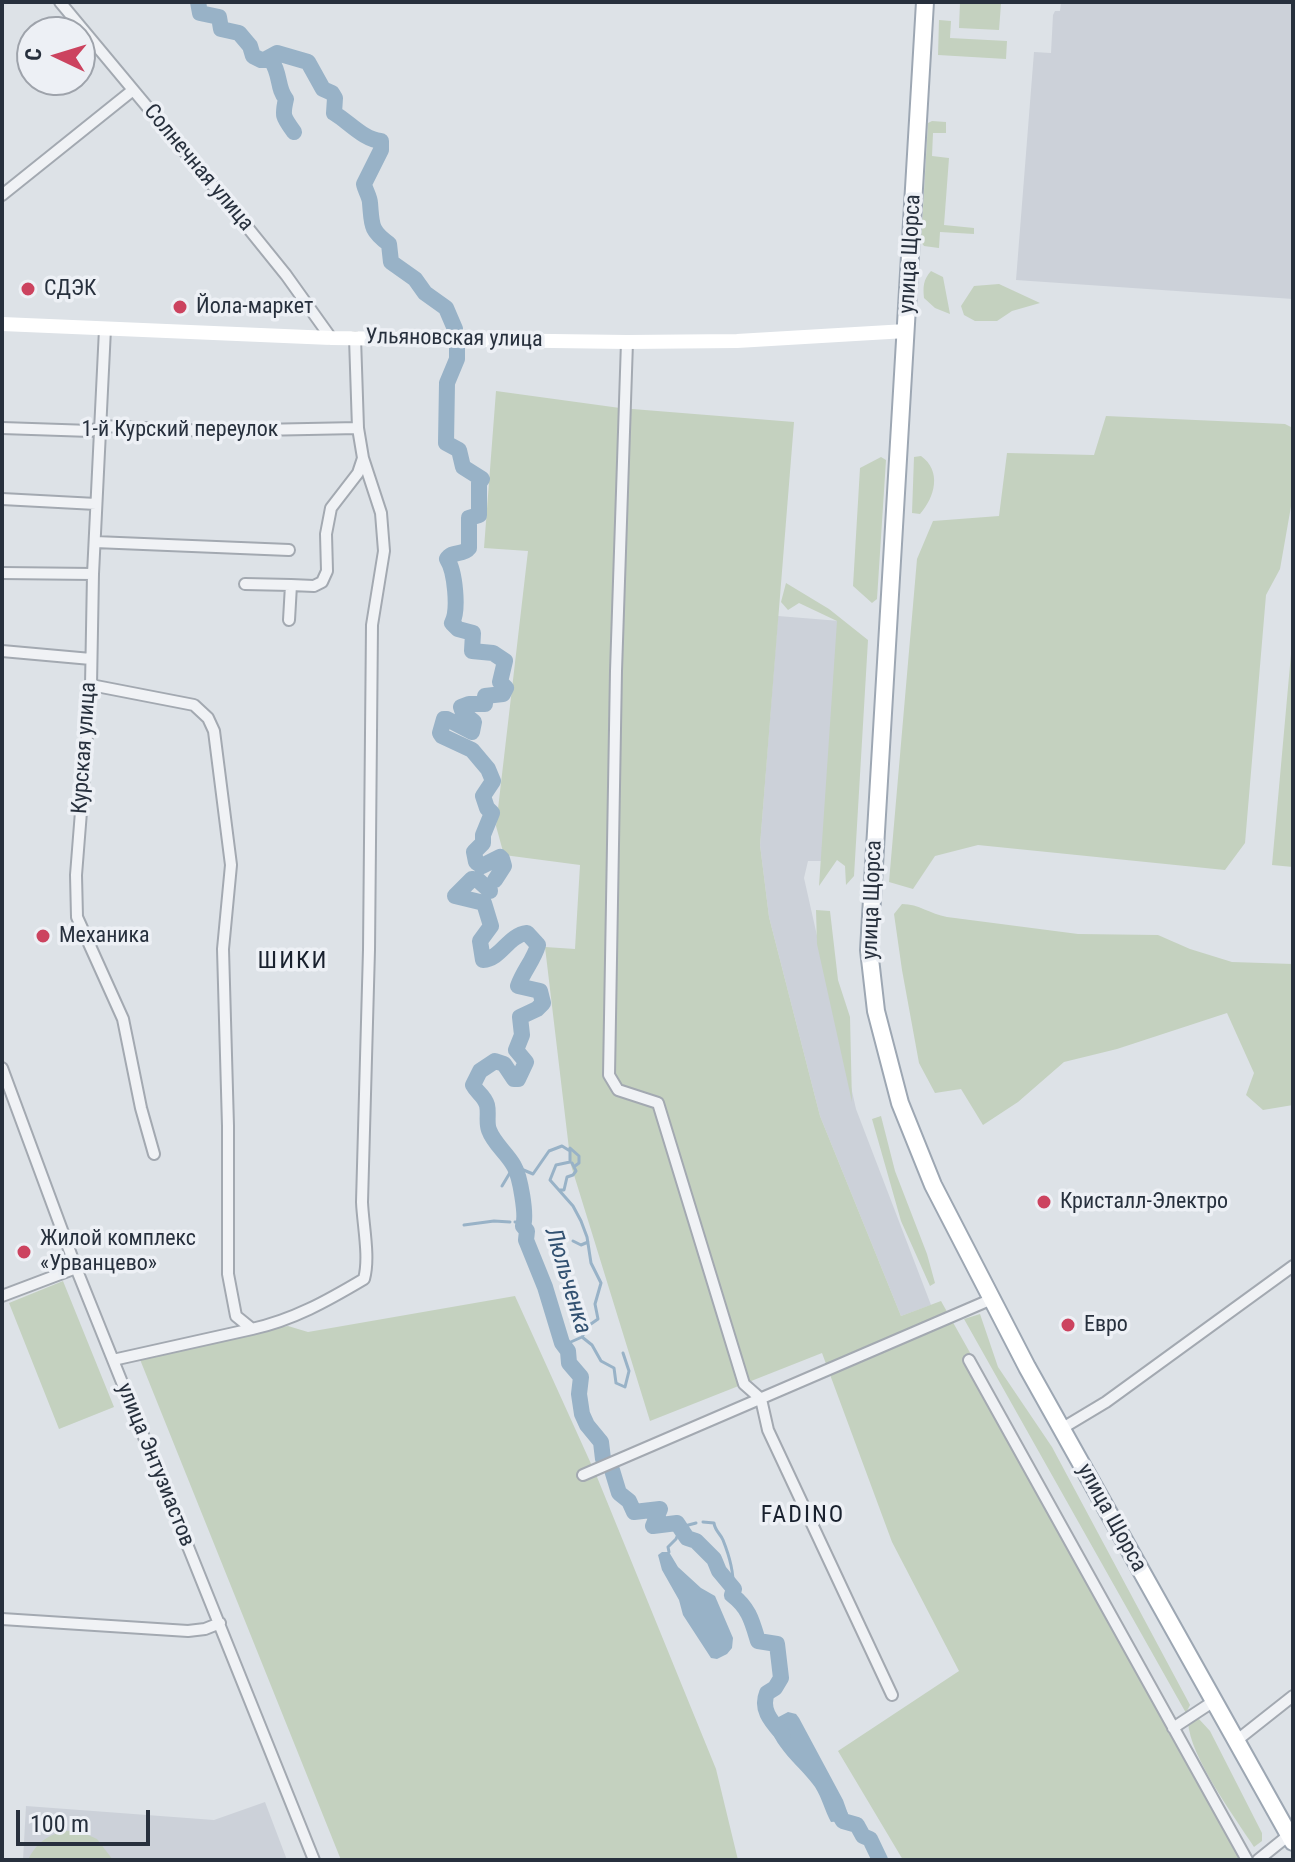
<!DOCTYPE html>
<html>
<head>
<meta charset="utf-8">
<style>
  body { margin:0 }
  #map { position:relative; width:1295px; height:1862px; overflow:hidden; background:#dde2e7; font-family:"Roboto Condensed",sans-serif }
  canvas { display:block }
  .frame { position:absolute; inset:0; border:4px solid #27303d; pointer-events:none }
  .north { position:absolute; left:16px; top:16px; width:80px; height:80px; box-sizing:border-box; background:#edf0f5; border:2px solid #9ea3ab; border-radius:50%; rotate:274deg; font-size:22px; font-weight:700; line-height:32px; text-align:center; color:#27303d }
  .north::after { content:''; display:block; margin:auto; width:28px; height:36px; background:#cc435f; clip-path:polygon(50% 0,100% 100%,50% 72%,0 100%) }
  .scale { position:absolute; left:16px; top:1810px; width:134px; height:36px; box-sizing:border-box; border:4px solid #27303d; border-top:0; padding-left:10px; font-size:24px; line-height:28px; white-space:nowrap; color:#27303d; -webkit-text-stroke:6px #edf0f5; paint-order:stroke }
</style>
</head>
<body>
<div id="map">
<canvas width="1295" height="1862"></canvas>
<div class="frame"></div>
<div class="north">С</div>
<div class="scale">100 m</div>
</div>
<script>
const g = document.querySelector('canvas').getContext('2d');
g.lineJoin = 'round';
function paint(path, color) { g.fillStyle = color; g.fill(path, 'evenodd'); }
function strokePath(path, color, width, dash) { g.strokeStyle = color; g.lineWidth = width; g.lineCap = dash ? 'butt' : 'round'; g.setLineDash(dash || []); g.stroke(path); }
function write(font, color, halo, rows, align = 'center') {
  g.font = font + ' "Roboto Condensed",sans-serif'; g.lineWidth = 7; g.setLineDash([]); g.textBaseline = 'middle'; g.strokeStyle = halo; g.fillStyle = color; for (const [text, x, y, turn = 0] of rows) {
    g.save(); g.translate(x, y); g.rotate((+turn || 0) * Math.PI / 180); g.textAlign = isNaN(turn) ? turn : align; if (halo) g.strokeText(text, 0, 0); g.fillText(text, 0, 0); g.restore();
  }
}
paint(new Path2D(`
  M1061,2h232v297l-277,-19 18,-228 17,1 2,-38 2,-4h5z
  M778,616l62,5 -16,240h-16l-4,17 52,231 75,196 -30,11 -81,-200 -51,-199 -9,-72z
  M265,1802l22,58h-264l3,-54 188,14z`), '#ccd1d9');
paint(new Path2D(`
  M960,2l41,2 -2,26 -40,-2z
  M939,20l12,1 -1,17 57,3 -1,18 -68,-4z
  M932,121l14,1v11h-13l-1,23 17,2 -5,67 30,3v6l-34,-2 -1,16 -15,-2 -3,-4 7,-119z
  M931,271l12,6 7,37 -15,-6 -11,-10c-1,-11 -1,-18 7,-27z
  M999,284l41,19 -28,8 -15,10h-22l-11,-6 -3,-9 13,-20z
  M496,391l124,17 174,14 -34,423 9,72 51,199 81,200 40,-15 312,556 -4,3h-346l-65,-109 121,-80 -67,-129 -70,-189 -172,68 -80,-259 -1,-13 -24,-202 30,2 5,-84 -76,-10 -8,-29 32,-275 -44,-3z
  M1106,416l179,8 8,4v67l-13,74 -14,26 -21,248 -20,27 -247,-25 -43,11 -22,33 -24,-7 28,-323 16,-38 66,-5 8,-63 87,2z
  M921,456c21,15 14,41 -1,58l-8,-1 2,-56z
  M881,457l5,3 -9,139 -5,4 -19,-17 7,-118z
  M786,583l43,26 39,31 -14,236 -8,9 -1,-19 -8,-6 -18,26 18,-265 -38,-18 -11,7 -7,-8z
  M1293,632v235l-21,-2z
  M902,904c17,0 28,10 45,13l131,17 80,1 32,14 42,13 61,2v141l-30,5 -17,-15 8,-22 -27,-60 -110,36 -53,13 -46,40 -35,23 -22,-36 -26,4 -16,-30 -17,-93 -8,-56z
  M816,910l14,1 8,69 12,37 2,85 -35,-158z
  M881,1116l14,55 32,83 8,29 -5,3 -29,-65 -29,-102z
  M63,1281l51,126 -55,22 -50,-126z
  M515,1296l82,181 119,292 22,91h-397l-202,-503 93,-21 56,-10 20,6z
  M980,1314l18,53 54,80 138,258 -4,8 -222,-394z
  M1199,1719l11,12 52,102v8l-8,6c-20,-31 -64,-90 -66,-125z
  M77,1830l20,9 16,21h-85c10,-21 26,-29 49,-30z`), '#c4d1bf');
paint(new Path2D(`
  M662,1552h7l9,15 23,21 14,8 18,42 -1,10 -5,6 -10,5 -6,-1 -28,-43 -4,-15 -17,-30 -4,-15z
  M788,1712l8,2 3,4 44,82 5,14 -5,7 -12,1c-6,-11 -9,-24 -16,-35 -11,-17 -47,-44 -44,-66z`), '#98b2c7');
strokePath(new Path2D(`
  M570,1148l9,8v7l-4,3
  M502,1186l12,-20 19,8 16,-23 13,-5 8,5v11l-14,3 -6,15 23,26 8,15 6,16 4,26 10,20 -6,21 3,15 -10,7 -6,11
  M560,1190h4l3,-13 6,-2 3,-4 -4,-8
  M515,1222l8,1
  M464,1225l30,-4 16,1
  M573,1241l8,4 7,-3
  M564,1345l18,-8 10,8 9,16 13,7 2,15 9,4 4,-16 -6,-18
  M703,1522l11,1c1,8 6,10 9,17 6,15 11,30 10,47
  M669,1552l-1,-5 8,-8 5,-12 15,-4`), '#98b2c7', 3);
strokePath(new Path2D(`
  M198,2l2,11 19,4 2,12 18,4 11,13 3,10 8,4h10c10,14 6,29 15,39 -4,17 -3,18 8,33
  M266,59l11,-6 31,9 15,27 9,4 3,5 -1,15c15,9 30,27 47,28v9l-17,34c1,6 6,13 6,19 2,22 0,27 19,41l2,18 24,17 10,14 21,15 9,21
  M457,348v11l-10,24 -1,60 13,7 4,17 19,12 -3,4v32l-10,3v30c-6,8 -17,2 -22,11 8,12 12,51 5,64l6,6 15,4 -1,18 21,2 12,8 -5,21 6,6 -3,6 -18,2v8h-16l-8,3 2,6 11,9 -2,10 -25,-13h-3l-4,14 2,3 30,14 16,19 5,12 -10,15 4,12 5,5 -9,22v8l-9,9 2,10 6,4 18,-9 2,2 2,7 -9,14
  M490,891l-12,-11 -6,-1 -17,17 29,7 7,23 -11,15 3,19c18,-1 25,-25 44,-27l11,12c-4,15 -15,26 -20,41l22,5 3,12 -6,6 -17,8 2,18 -6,15 10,12 -8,17h-4l-10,-15 -9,-3 -15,10 -7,14c4,8 11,10 14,20 2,8 -1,18 2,25 5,14 18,23 25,36 6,10 13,49 9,60l4,5 -1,9 19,47 17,56 6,8 1,12 12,14 -2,17 3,20 5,11 14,17 2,17
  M612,1470l7,23 10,8 5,11 26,-3 -7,17 24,-3 10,15 9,3 18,18 5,12 15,18 -2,6c17,13 20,26 26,46l19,3 4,34 -6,10 -8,5c-7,17 5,29 16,42
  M832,1802l11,19 14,4 6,11 7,3 10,21`), '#98b2c7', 16);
const minor = new Path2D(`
  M60,2l184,221 42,52 45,63
  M2,195l131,-105
  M105,329l-12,245 -2,111 -15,190 1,42 46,102 18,89 13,46
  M627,342l-11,329 -7,404 9,15 40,13 86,281 17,15 7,31 124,265
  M2,428l89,3 11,-5 105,5 151,-3
  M2,499l94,5
  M95,542l194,8
  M2,573l91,1
  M245,584l46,1
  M289,620l2,-35 23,1 8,-4 5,-11 -1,-37 5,-26 27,-35 5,-15
  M2,651l89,8
  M91,685l103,20 14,13 6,13 17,134 -8,84 5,177v148l8,42 16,13c41,-9 75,-28 112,-50 6,-22 -1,-53 -2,-77l7,-252 3,-325 12,-74 -3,-38 -18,-55 -5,-30 -3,-90
  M2,1068l74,200 238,592
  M2,1296l74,-28
  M113,1360l139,-31
  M969,1360l278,500
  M1061,1429l45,-27 187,-136
  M583,1475l409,-176
  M2,1619l186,12 17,-2 15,-6
  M1173,1728l41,-27
  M1236,1741l57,-45
  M1258,1860l31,-25`);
const primary = new Path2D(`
  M925,2l-56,948 7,61 24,92 33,82 94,182 266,475`);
strokePath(minor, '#a3a9b1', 14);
strokePath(primary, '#9da7b3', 20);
strokePath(minor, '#f0f2f5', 10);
strokePath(new Path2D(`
  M2,324l329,14 296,4 110,-1 169,-10`), '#fff', 14);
strokePath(primary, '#fff', 16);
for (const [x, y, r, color] of [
  [28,289,8,"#cc435f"],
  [180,307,8,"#cc435f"],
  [43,936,8,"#cc435f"],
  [1044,1202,8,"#cc435f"],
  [24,1252,8,"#cc435f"],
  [1068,1325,8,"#cc435f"]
]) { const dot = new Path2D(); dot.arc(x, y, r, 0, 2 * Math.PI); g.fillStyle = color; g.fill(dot); strokePath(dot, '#edf0f5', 3); }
write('22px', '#27303d', '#edf0f5', [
  ["Солнечная улица",198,168,50],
  ["улица Щорса",911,254,-87],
  ["Ульяновская улица",454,339,1],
  ["1-й Курский переулок",180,430],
  ["Курская улица",85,748,-86],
  ["улица Щорса",873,900,-88],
  ["улица Энтузиастов",155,1465,68],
  ["улица Щорса",1111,1518,61]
]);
write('22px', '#27303d', '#edf0f5', [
  ["СДЭК",44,289],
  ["Йола-маркет",196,307],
  ["Механика",59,936],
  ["Кристалл-Электро",1060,1202],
  ["Жилой комплекс",40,1239],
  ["«Урванцево»",40,1264],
  ["Евро",1084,1325]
], 'left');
g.letterSpacing = '2px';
write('24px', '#19212e', '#edf0f5', [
  ["ШИКИ",293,962],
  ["FADINO",803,1516]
]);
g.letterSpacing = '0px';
write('italic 24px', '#325171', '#edf0f5', [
  ["Люльченка",567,1281,73]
]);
</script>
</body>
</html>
